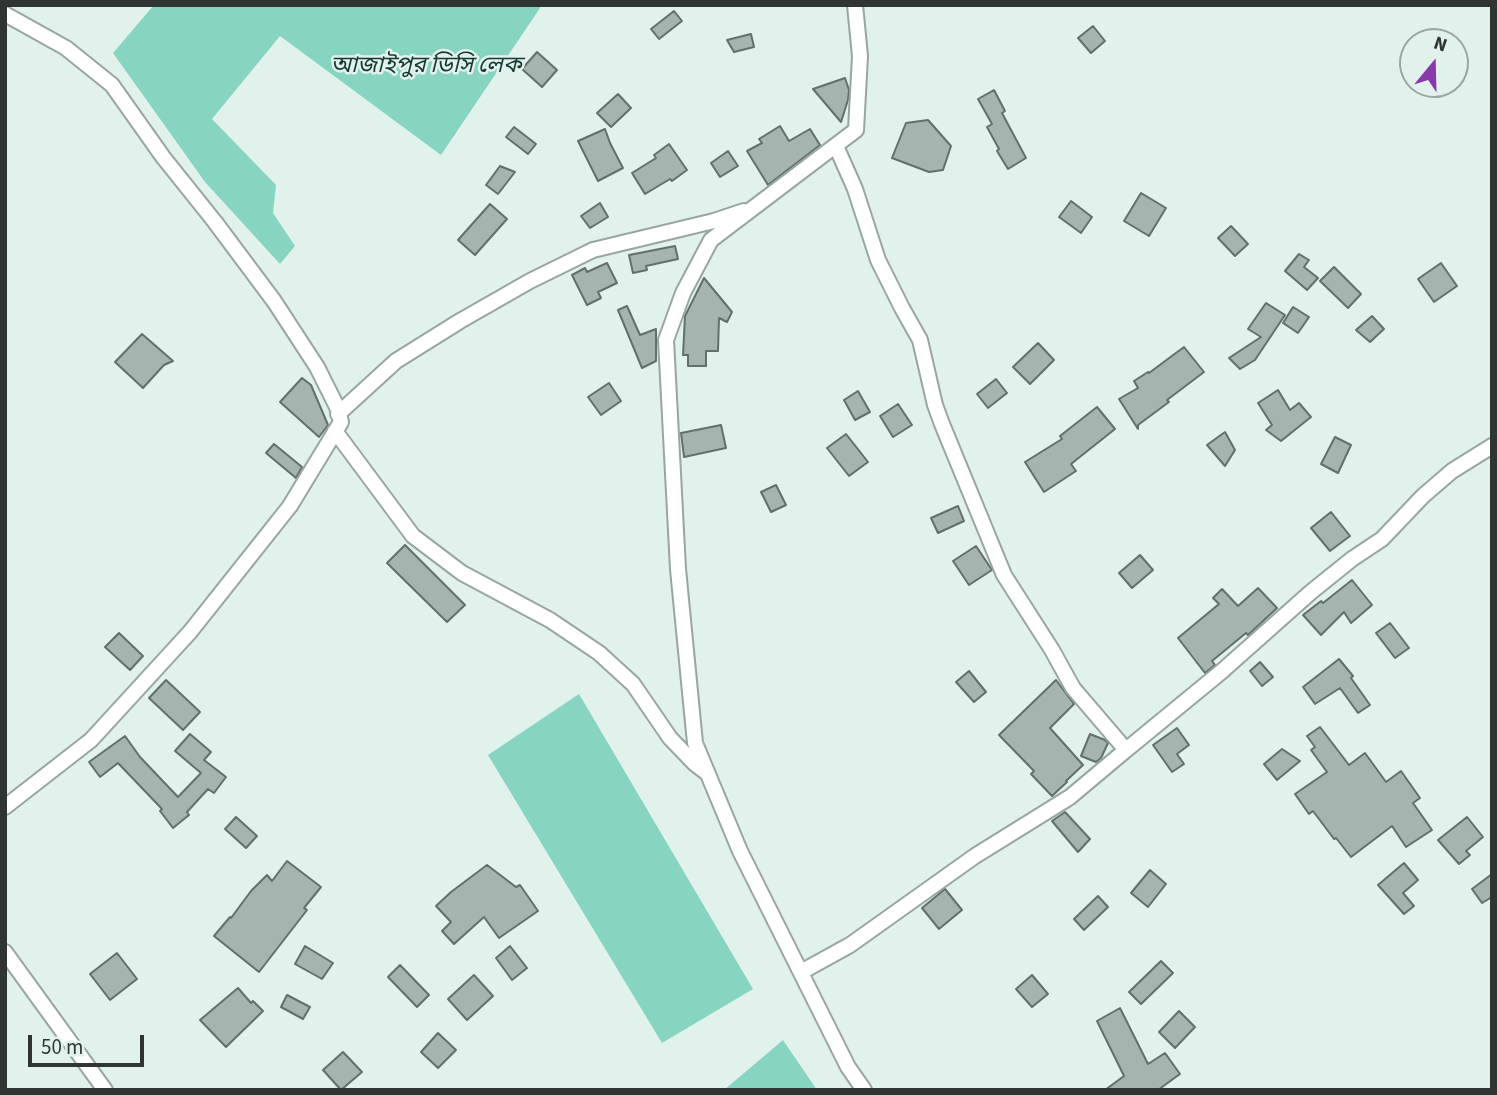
<!DOCTYPE html>
<html>
<head>
<meta charset="utf-8">
<style>
  body { margin:0 }
  #map { position:relative; width:1497px; height:1095px; overflow:hidden; background:#e1f1ec; font-family:"Source Sans 3",sans-serif }
  canvas { display:block }
  .frame { position:absolute; inset:0; border:7px solid #2f3533; pointer-events:none }
  .north { position:absolute; left:1399px; top:28px; width:70px; height:70px; box-sizing:border-box; background:#e1f1ec; border:2px solid #9aa6a2; border-radius:50%; rotate:19deg; font-size:19px; font-weight:700; line-height:28px; text-align:center; color:#2f3533 }
  .north::after { content:''; display:block; margin:auto; width:24px; height:32px; background:#893aaa; clip-path:polygon(50% 0,100% 100%,50% 72%,0 100%) }
  .scale { position:absolute; left:28px; top:1035px; width:116px; height:32px; box-sizing:border-box; border:4px solid #2f3533; border-top:0; padding-left:9px; font-size:21px; line-height:24px; white-space:nowrap; color:#2f3533; -webkit-text-stroke:5px #e1f1ec; paint-order:stroke }
</style>
</head>
<body>
<div id="map">
<canvas width="1497" height="1095"></canvas>
<div class="frame"></div>
<div class="north">N</div>
<div class="scale">50 m</div>
</div>
<script>
const g = document.querySelector('canvas').getContext('2d');
g.lineJoin = 'round';
function paint(path, color) { g.fillStyle = color; g.fill(path, 'evenodd'); }
function strokePath(path, color, width, dash) { g.strokeStyle = color; g.lineWidth = width; g.lineCap = dash ? 'butt' : 'round'; g.setLineDash(dash || []); g.stroke(path); }
function write(font, color, halo, rows, align = 'center') {
  g.font = font + ' "Source Sans 3","Noto Sans Bengali",sans-serif'; g.lineWidth = 5; g.setLineDash([]); g.textBaseline = 'middle'; g.strokeStyle = halo; g.fillStyle = color; for (const [text, x, y, turn = 0] of rows) {
    g.save(); g.translate(x, y); g.rotate((+turn || 0) * Math.PI / 180); g.textAlign = isNaN(turn) ? turn : align; if (halo) g.strokeText(text, 0, 0); g.fillText(text, 0, 0); g.restore();
  }
}
paint(new Path2D(`
  M154,5h388l-101,150 -161,-119 -68,83 64,66 -3,28 22,33 -15,18 -75,-82 -92,-129z
  M579,694l174,295 -91,54 -174,-288z
  M783,1040l34,50h-93z`), '#87d4c1');
const building = new Path2D(`
  M674,11l8,10 -23,18 -8,-10z
  M1093,26l12,15 -14,12 -13,-15z
  M751,34l3,13 -20,5 -7,-12z
  M537,52l20,18 -15,17 -20,-18z
  M845,78l4,12 -1,10 -7,22 -28,-33z
  M994,90l11,21 -3,2 24,45 -18,11 -11,-18 2,-2 -12,-22 5,-3 -14,-25z
  M618,94l13,14 -20,19 -14,-14z
  M928,120l23,26 -8,24 -14,2 -37,-14 14,-35z
  M780,126l9,15 21,-12 10,16 -52,40 -21,-34 15,-8 -3,-4z
  M514,127l22,17 -8,10 -22,-17z
  M605,129l5,14 13,25 -25,13 -20,-40z
  M669,144l18,26 -15,11 -2,-2 -25,15 -13,-21 24,-15 -2,-3z
  M728,151l10,15 -18,11 -9,-14z
  M500,166l15,6 -17,22 -12,-9z
  M1141,193l25,15 -17,28 -25,-15z
  M1071,201l21,16 -11,16 -22,-16z
  M600,203l8,14 -18,11 -9,-12z
  M490,204l17,15 -32,36 -17,-15z
  M1231,226l17,18 -13,12 -17,-18z
  M675,246l3,13 -32,7 1,4 -14,3 -4,-18z
  M1299,254l10,6 -5,7 14,11 -11,12 -22,-19z
  M607,263l10,20 -19,9 3,6 -14,7 -15,-30 13,-7 2,4z
  M1441,263l16,23 -23,16 -16,-23z
  M1334,267l27,27 -13,14 -28,-27z
  M704,278l28,34 -5,10 -8,-4 -1,33h-12v15h-18v-11h-5l2,-39z
  M1266,303l19,12 -30,45 -15,9 -11,-11 32,-21 -13,-8z
  M627,306l13,29 16,-6v32l-14,7 -24,-58z
  M1293,307l16,10 -11,16 -15,-10z
  M1372,316l12,13 -14,13 -14,-12z
  M142,334l31,27 -9,4 -21,23 -28,-26z
  M1038,343l16,17 -24,24 -17,-17z
  M1184,347l20,25 -37,28 2,2 -31,23v4l-19,-30 19,-11 -4,-7 14,-9 1,1z
  M302,378l9,7 17,40 -9,12 -39,-35z
  M996,379l11,14 -19,15 -11,-14z
  M609,383l12,18 -20,14 -13,-18z
  M1278,390l12,20 9,-7 12,14 -30,24 -15,-11 6,-5 -14,-22z
  M858,391l12,21 -15,8 -11,-20z
  M898,404l14,21 -19,12 -13,-21z
  M1097,407l18,22 -44,35 5,7 -32,21 -19,-30 37,-23 -2,-3z
  M721,425l5,23 -42,9 -3,-24z
  M1225,432l10,18 -10,16 -18,-21z
  M846,434l22,28 -19,14 -22,-28z
  M1335,437l16,8 -13,28 -17,-9z
  M274,444l28,23 -6,11 -30,-25z
  M776,485l10,20 -15,7 -10,-20z
  M958,506l6,15 -26,12 -7,-15z
  M1331,512l19,24 -20,15 -19,-23z
  M405,545l60,60 -18,17 -60,-59z
  M976,546l16,24 -23,15 -16,-24z
  M1140,555l13,15 -21,18 -13,-15z
  M1352,580l20,25 -21,18 -7,-11 -23,23 -18,-20 18,-14 2,2z
  M1258,588l19,20 -29,27 -2,-2 -34,28 3,4 -10,8 -27,-35 41,-34 -6,-6 9,-9 16,17z
  M1390,623l19,25 -14,10 -19,-25z
  M119,633l24,23 -13,14 -25,-23z
  M1339,659l14,17 -2,2 19,27 -12,8 -18,-25 -25,16 -12,-17z
  M1260,662l13,15 -11,9 -12,-15z
  M969,671l17,21 -12,10 -18,-20z
  M166,680l34,32 -17,18 -34,-32z
  M1056,680l18,24 -24,24 33,37 -17,16 1,1 -15,14 -21,-22 3,-3 -35,-36z
  M1320,727l29,38 16,-12 21,29 15,-11 19,27 -7,5 19,27 -26,17 -14,-21 -41,31 -15,-19 -2,1 -21,-28 -4,3 -14,-20 32,-22 -16,-22 4,-3 -8,-11z
  M1177,728l12,17 -12,9 7,10 -12,8 -19,-27z
  M190,734l21,18 -7,8 22,17 -12,16 -6,-4 -21,23 2,3 -16,13 -13,-17 2,-2 -44,-46 -18,14 -11,-15 36,-26 15,21 38,40 23,-24 -26,-22z
  M1090,734l15,6 3,3 -7,15 -5,4 -15,-6z
  M1282,749l18,12 -23,19 -13,-16z
  M1065,812l25,27 -12,13 -26,-31z
  M236,817l21,19 -11,12 -21,-19z
  M1467,817l16,20 -17,14 4,4 -11,9 -21,-24z
  M287,861l34,26 -17,21 3,2 -48,62 -45,-36 16,-19 1,1 20,-27 16,-16 5,6z
  M1404,863l14,17 -15,13 11,13 -10,8 -26,-29z
  M487,865l29,22 4,-2 18,26 -39,27 -15,-21 -30,27 -12,-13 9,-9 -15,-16 15,-14z
  M1150,870l16,14 -18,23 -17,-14z
  M1492,874v23l-10,6 -10,-14z
  M945,889l17,21 -23,19 -17,-21z
  M1098,896l10,11 -24,23 -10,-11z
  M305,946l28,17 -11,16 -27,-15z
  M510,946l17,22 -15,12 -16,-22z
  M117,953l20,26 -27,21 -20,-26z
  M1161,961l12,12 -32,31 -12,-12z
  M400,965l29,30 -12,12 -29,-30z
  M474,975l19,21 -26,24 -19,-21z
  M1032,975l16,19 -16,13 -16,-18z
  M238,988l13,15 2,-2 10,10 -37,36 -26,-27z
  M287,995l23,12 -7,12 -22,-12z
  M1120,1008l28,56 17,-11 15,21 -22,16h-53l19,-14 -27,-55z
  M1179,1011l16,16 -20,21 -16,-16z
  M438,1033l18,17 -18,18 -17,-16z
  M343,1052l19,20 -21,18 -18,-20z`);
paint(building, '#a5b4af');
strokePath(building, '#62706c', 2);
const minor = new Path2D(`
  M855,5l5,51 -4,74 -145,110 -28,53 -17,47 12,229 17,174 45,108 108,216 16,23
  M5,14l61,34 46,37 51,72 52,65 59,79 43,66 20,40 4,15 -51,84 -100,126 -99,108 -86,67
  M338,414l58,-53 64,-40 70,-40 63,-31 121,-29 30,-10
  M335,431l78,105 49,37 88,47 49,33 34,31 37,54 24,25 13,10
  M1126,750l95,-78 90,-80 41,-33 30,-20 41,-43 29,-25 40,-25
  M5,952l100,138
  M801,972l49,-27 125,-89 95,-59 56,-47 -53,-62 -21,-38 -48,-75 -62,-151 -7,-19 -15,-65 -18,-32 -24,-48 -23,-71 -19,-43`);
strokePath(minor, '#98a6a2', 18);
strokePath(minor, '#fff', 14);
write('italic 23px', '#163a32', '#e1f1ec', [
  ["আজাইপুর ডিসি লেক",426,67]
]);
</script>
</body>
</html>
